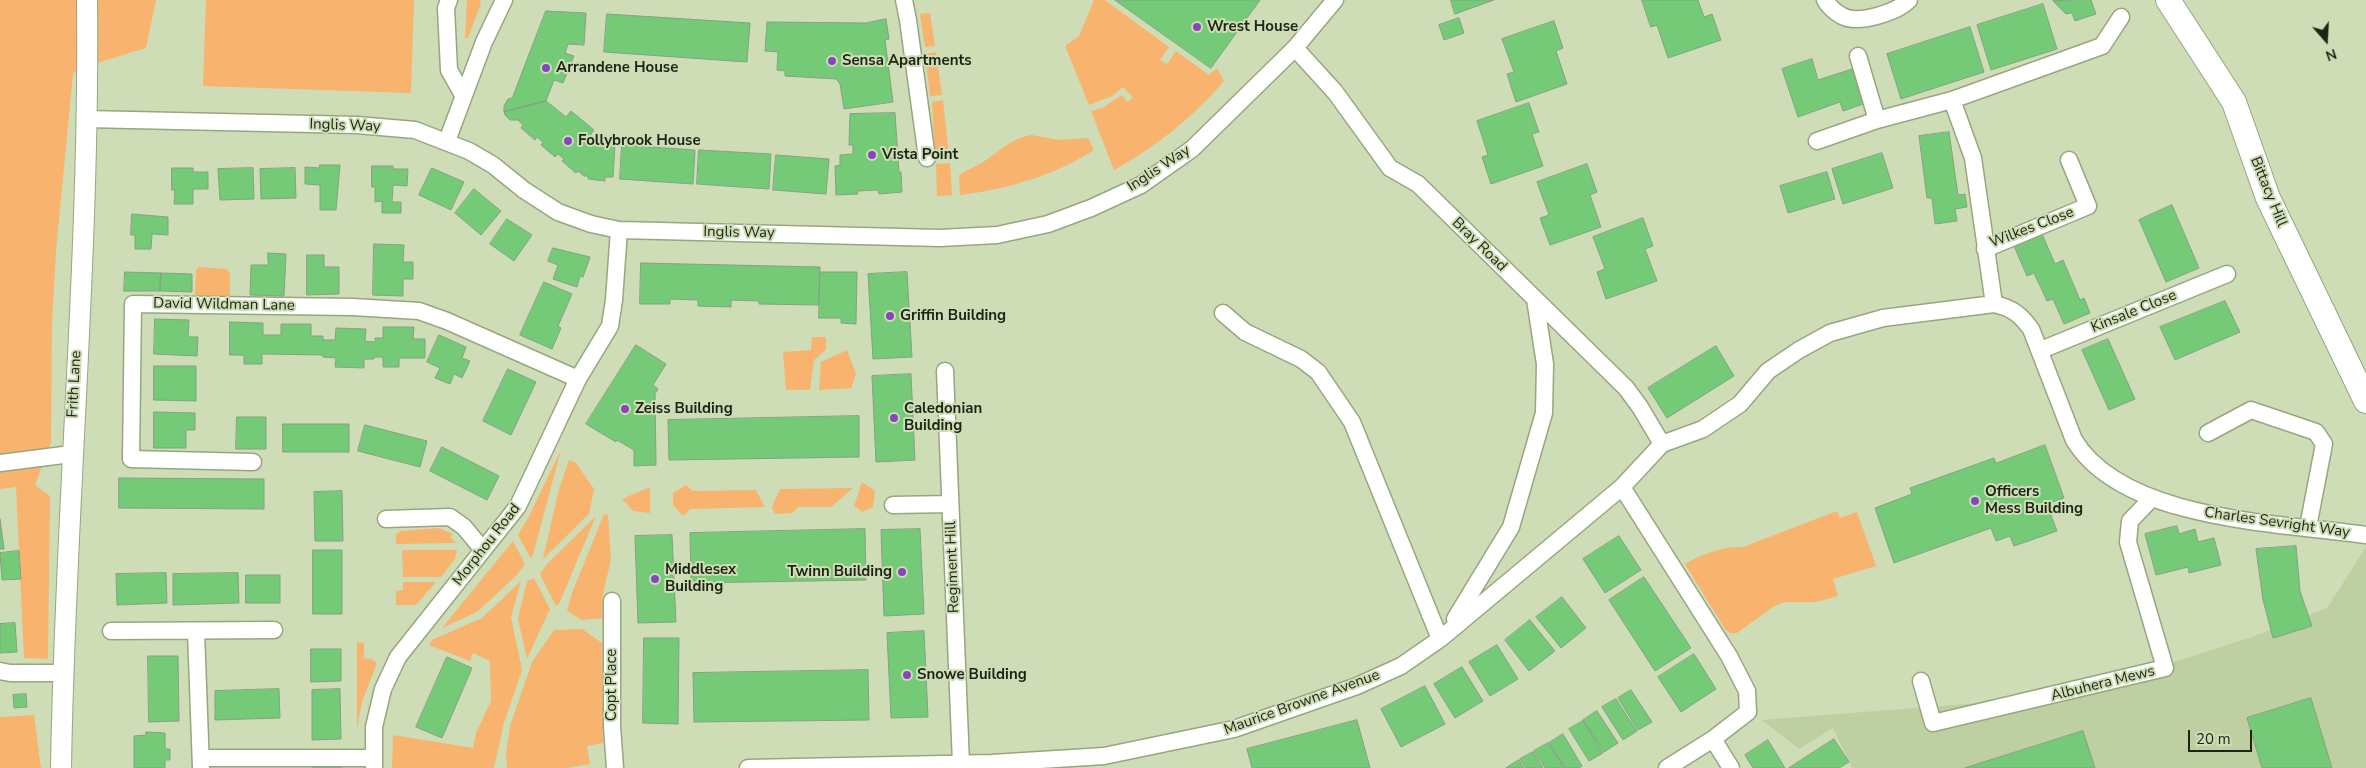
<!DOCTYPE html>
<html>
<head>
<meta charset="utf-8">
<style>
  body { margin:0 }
  #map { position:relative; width:2366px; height:768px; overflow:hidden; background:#ceddb5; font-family:"Nunito Sans",sans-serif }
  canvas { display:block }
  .north { position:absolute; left:2301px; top:15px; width:50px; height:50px; -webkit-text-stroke:4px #ceddb5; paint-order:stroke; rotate:161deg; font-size:14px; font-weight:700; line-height:20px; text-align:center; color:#1e2415 }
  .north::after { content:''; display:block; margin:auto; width:18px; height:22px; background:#1e2415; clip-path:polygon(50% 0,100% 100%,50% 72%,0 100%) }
  .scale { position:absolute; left:2188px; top:730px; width:64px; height:22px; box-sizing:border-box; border:2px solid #1e2415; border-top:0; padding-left:6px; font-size:15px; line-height:18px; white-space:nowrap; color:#1e2415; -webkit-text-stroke:4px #ceddb5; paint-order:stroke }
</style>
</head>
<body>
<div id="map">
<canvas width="2366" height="768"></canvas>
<div class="north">N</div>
<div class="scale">20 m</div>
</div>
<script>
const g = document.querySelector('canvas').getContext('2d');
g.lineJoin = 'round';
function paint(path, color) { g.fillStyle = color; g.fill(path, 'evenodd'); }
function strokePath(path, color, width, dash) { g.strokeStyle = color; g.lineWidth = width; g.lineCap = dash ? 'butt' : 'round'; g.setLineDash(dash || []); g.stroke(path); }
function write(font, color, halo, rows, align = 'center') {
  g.font = font + ' "Nunito Sans",sans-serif'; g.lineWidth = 4; g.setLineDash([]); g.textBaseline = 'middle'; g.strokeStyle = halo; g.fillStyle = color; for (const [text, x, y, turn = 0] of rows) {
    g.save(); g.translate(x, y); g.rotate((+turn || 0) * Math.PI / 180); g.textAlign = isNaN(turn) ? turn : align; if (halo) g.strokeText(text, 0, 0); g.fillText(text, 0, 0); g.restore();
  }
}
paint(new Path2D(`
  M2366,547v221h-514l-19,-40 -34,21 -37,-29 306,-24 181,-58 78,-30z`), '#becfa2');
paint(new Path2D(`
  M0,0h156l-10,48 -43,13 -30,12 -17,178 -4,72 -1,119 -16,43 15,11 -2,163 -24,-1 -8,-171 -16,2z
  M206,0h208l-3,93 -208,-7z
  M467,0h13l1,3 -13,35h-3z
  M1094,0h11l64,47 -9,13 7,4 9,-13 33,24 8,-7 7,13c-32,37 -67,65 -110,89l-23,-59 11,-3 20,-13 5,7 6,-4 -10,-11 -11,9 -23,9 -24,-59 14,-10z
  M930,13l5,33 -10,1 -5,-33z
  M936,52l6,43 -12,1 -5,-42z
  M943,100l6,57 -14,1 -3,-56z
  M1031,135l29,5 28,-2 6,12c-41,26 -86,39 -134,45l-1,-20c8,-5 17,-9 24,-13 19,-12 25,-22 48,-27z
  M950,163l2,32 -15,1 -1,-32z
  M199,267l27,2 4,4v21l-4,5 -28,-1 -3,-4 1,-24z
  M812,337h14v13l-12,10 -4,30h-24l-3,-38 28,-2z
  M847,350l9,24 -5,14 -32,2 2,-28z
  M561,450l-27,101 -3,8 -13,-24 10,-17z
  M569,460l7,3 18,26 -5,25 -46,45 16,-70z
  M862,482l13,9 -2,16 -11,5 -8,-6z
  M686,485l7,6 63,-1 9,17 -75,2 -7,7 -10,-11v-12z
  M650,487v26l-17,-2 -11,-12z
  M853,488l-22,19h-33l-6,6 -17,1 -3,-7 8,-18z
  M1837,511l3,7 17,-6 19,54 -43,13 5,17 -22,6h-32l-11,5 -36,26h-7l-5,-4 -40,-65c19,-11 36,-17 58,-17z
  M604,514l4,1 3,44 -8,35 -1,24 -20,2 -15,-9 5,-18z
  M596,516l-37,88 -3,2 -16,-32 7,-10z
  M439,528l14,6 -3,3 6,6 -60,1v-10l5,-3z
  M513,541l12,23 -8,11 -40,37 -35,16z
  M402,550h55l-2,9 -14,18h-38z
  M534,578l16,31 -23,50 -9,-40 9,-38z
  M521,581l-10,36 11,53 -18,53 -10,45h-102l1,-33 80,13 3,-15 15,-32 -1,-40 -17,-8 -3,8 -41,-16 3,-5 50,-22z
  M403,582h33l-20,23h-20v-14l7,-1z
  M582,629l20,14 1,100 -16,3 3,18 -24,4h-59l-1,-15 4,-27 22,-64 22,-32z
  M357,642l7,1v15l7,1 6,4 -15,39 -5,27z
  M34,715l7,53h-41v-51z`), '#f8b36f');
const building = new Path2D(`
  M1115,0h145l-49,68z
  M1451,0h43l-39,14z
  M1642,0h56l6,17 8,-3 9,26 -53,18 -11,-33 -6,2z
  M2091,0l5,14 -21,7 -3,-8 -6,1 -13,-13z
  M2043,4l14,45 -66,21 -14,-45z
  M546,11l40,2 -2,32 -16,-1 -3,9 9,3 -11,27 -9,-3 -8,21 -42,11v-6l4,-7 4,-1z
  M607,14l143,9 -3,39 -143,-10z
  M1459,18l5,15 -20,7 -5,-15z
  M886,19l3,20 -4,1 8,62 -49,7 -4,-25 -4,-5 -51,-3v-5l-8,-1 1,-18 -13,-1 2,-29 99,1z
  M1554,21l9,27 -7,3 11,33 -51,18 -9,-28 7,-2 -12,-33z
  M1970,27l14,45 -83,27 -14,-45z
  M1812,59l6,21 34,-11 11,35 -20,7 -3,-9 -42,15 -16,-48z
  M546,101l20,16 5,-6 23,19 -5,7 8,6 18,2 -2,32h-8v4l-17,-2v-3h-4l-6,-5 -2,2 -14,-12 2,-2 -6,-5 -3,3 -14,-12 2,-3 -6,-5 -2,3 -14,-12 2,-3 -5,-5h-8l-5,-5 -1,-3z
  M1529,103l10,29 -7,2 11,32 -52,18 -9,-27 6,-2 -11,-34z
  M895,113l4,59h2l1,20 -23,2 -1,-4 -21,1 1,3 -22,1 -1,-29 5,-1v-10l13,-1v-9h-4l1,-31z
  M1949,132l9,63 7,-1 2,13 -12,2 2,12 -22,3 -3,-26h-5l-8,-62z
  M622,145l73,5 -2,34 -73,-5z
  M699,150l72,4 -2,35 -72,-5z
  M1882,153l11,35 -50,16 -11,-35z
  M776,155l53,4 -3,35 -53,-4z
  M1587,164l10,28 -7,3 11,32 -51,18 -10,-27 9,-3 -12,-33z
  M320,165h20l-4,45h-16v-25l-15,-1v-17l14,1z
  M372,166h21v3h15l-1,17 -14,-1 -1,17h9v11h-19v-12l-7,1v-15h-3z
  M172,168h21v4h15v17h-15v15h-19l1,-14h-3z
  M253,168l1,31 -34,1 -2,-31z
  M295,168l1,30 -35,1 -1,-30z
  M432,168l32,14 -13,28 -32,-15z
  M1827,172l8,27 -47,14 -8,-27z
  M474,189l27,22 -20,24 -26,-22z
  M2172,205l27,63 -33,14 -27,-62z
  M132,214l36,3v18l-16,-1 -1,15h-16v-14h-4z
  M1643,218l10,28 -8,3 12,32 -51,18 -9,-27 8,-3 -12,-32z
  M507,219l25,16 -18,26 -24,-17z
  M2042,234l13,30 8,-4 17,40 4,-2 6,15 -26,11 -11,-25 -6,2 -13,-28 -7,3 -13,-30z
  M374,244l30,1 -1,17h10v17h-10v17l-30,-1z
  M553,248l37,9 -7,20 -3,-1 -3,11 -24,-8 5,-14 -10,-4z
  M268,253l18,1 -2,42 -34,-1 1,-30h17z
  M307,255h17v12h15v27l-32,1z
  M641,263l179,4 -1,38 -60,-1v-3l-28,-1v7l-33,-1v-6l-28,-1v5h-30z
  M125,272l36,1 -1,18h-36z
  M820,272h37l-1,52 -15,-1v-5h-22z
  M907,272l5,85 -39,2 -5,-85z
  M161,273l31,1v18l-32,-1z
  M544,282l28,12 -14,32 3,2 -9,21 -32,-14z
  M2225,301l15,31 -65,28 -15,-33z
  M155,319l34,1 -1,17h10l-1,19 -43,-2z
  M230,322l33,1v12h18v-11h30v12h12v4h12l1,-12 30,1 -1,12 10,1v-4h8v-11h31l-1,12h12v19h-26v9h-16v-10h-9v2h-10v9l-29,-1 1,-9 -13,-1v-2l-61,-1v10h-18v-9h-14z
  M439,335l27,12 -4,11 8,3 -8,17 -8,-4 -4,10 -15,-6 5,-10 -13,-6z
  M2108,339l27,60 -26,11 -27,-60z
  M636,345l30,19 -13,21 5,4 -3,5 1,71 -22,1v-16l-17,-10 -1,2 -30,-18z
  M1716,346l18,30 -67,42 -19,-30z
  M154,366h42v35l-42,-1z
  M508,369l28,13 -25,53 -28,-14z
  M911,374l4,86 -39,2 -4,-86z
  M154,412l41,1v17h-9v18h-32z
  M859,416v41l-190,3 -1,-40z
  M237,417h29v32h-30z
  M283,424h66v28h-66z
  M365,425l62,16 -7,26 -62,-16z
  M2045,445l19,53 -17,6 10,27 -43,15 -4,-10 -14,5 -5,-13 -97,35 -19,-55 37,-14 -2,-6 84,-30 2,5z
  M442,447l57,29 -12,24 -57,-29z
  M119,478l145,1v30l-145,-1z
  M342,491l1,50h-28l-1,-49z
  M0,519l4,30h-4z
  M2177,526l2,8 16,-5 3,13 16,-4 7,27 -32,8 -1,-6 -32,8 -11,-41z
  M865,529l1,51 -175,3 -1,-50z
  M920,529l4,85 -40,2 -3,-86z
  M672,535l4,87 -38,1 -3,-87z
  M1619,536l22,34 -36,23 -22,-34z
  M2296,546l4,45 12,35 -39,12 -10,-38 -7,-51z
  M313,550h29v64h-29z
  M19,551l2,28 -19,1 -2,-27z
  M166,573l1,30 -50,2 -1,-31z
  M238,573l1,30 -66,2v-31z
  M246,575h34v28h-34z
  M1644,577l47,71 -36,23 -46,-71z
  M1562,597l24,31 -25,20 -25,-31z
  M1530,620l25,31 -26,20 -24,-31z
  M15,623l2,29 -17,1v-29z
  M924,631l4,86 -37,1 -4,-85z
  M644,638h35l-1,86 -35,-1z
  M1497,645l21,34 -28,17 -21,-34z
  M311,649h30v32l-30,1z
  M1694,654l22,35 -35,23 -23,-35z
  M148,656h30l1,65 -30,1z
  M447,657l25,11 -30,70 -26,-11z
  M1462,667l21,34 -28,17 -21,-34z
  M868,670l1,50 -175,2 -1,-49z
  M1425,686l20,38 -44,23 -20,-38z
  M279,689l1,29 -65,2v-29z
  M340,689l1,50 -29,1v-50z
  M1631,690l21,32 -14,8 -20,-32z
  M26,694l1,13 -13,1 -1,-13z
  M2311,698l21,70h-70l-15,-50z
  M1616,699l21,32 -14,9 -21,-33z
  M1597,711l21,32 -14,9 -21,-32z
  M1357,720l13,48h-118l-5,-19z
  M1583,721l20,32 -14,8 -20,-32z
  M2083,731l12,37h-130z
  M146,732l19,1v16h5v11h-5v8h-31v-32l12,-1z
  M1563,734l19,32 -3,2h-14l-16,-25z
  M1834,739l15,23 -10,6h-50z
  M1768,740l17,28h-32l-8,-13z
  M1548,743l16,25h-19l-11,-17z
  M1533,752l10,16h-17l-6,-9z
  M1519,760l5,8h-18z
  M312,764h30v4h-29z`);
paint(building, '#74ca76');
strokePath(building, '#84a283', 1);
const minor = new Path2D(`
  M449,0l-3,8 3,62 14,25
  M904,0l4,20 19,138
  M1825,0c4,7 10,12 17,16 17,9 55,-4 67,-16
  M1295,48l40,44 55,76 28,16 208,204 14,19 22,37
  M1952,100l21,58 21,146c18,4 26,10 37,25l43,111c49,81 207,83 292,95
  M86,119l271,6 58,5 54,21 24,14 31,25 34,22 33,12 28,6 321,8 57,-3 51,-11 43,-16 50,-23 51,-36 103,-101 40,-48
  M1877,120l75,-20 150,-54 19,-29
  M447,141l37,-99 20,-42
  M1817,141l60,-21 -19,-64
  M1985,249l103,-43 -19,-46
  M1223,313l22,19 56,27 17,13 34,50 88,217
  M2041,350l186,-76
  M945,371l16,393
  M2208,433l43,-23 65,22 8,12 -16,83
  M253,462l-122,-3 2,-155 220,3 66,4 28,10 131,58
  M0,463l71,-9
  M1622,487l107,169 18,35 1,21 -35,27 -46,29
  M893,505l57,-1
  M386,519l64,-2 14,10 19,23
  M612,601v125l3,42
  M1455,619l56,-92 33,-114 1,-49 -10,-65
  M111,631l163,-1
  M196,631l5,137
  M0,671l10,2h52
  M1921,681l12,42 232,-55 -37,-126 2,-21 22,-23
  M1713,739l18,29
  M201,758h172
  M374,768v-41l9,-38 15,-32 120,-151 60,-127 32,-53 4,-26 5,-70
  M748,768l244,-5 112,-7 130,-27 123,-43 44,-20 39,-27 182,-152 40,-43 41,-15 37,-25 28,-33 31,-21 31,-17 53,-15 111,-14`);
const tertiary = new Path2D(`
  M61,768c4,-256 29,-512 26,-768`);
const secondary = new Path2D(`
  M2168,0l66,102 34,96 98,203`);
strokePath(minor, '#98a680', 19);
strokePath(tertiary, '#98a680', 22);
strokePath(secondary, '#98a680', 26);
strokePath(minor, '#fff', 16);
strokePath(tertiary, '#fff', 20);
strokePath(secondary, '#fff', 24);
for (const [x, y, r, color] of [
  [1197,27,5,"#8448be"],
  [832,61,5,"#8448be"],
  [546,68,5,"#8448be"],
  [568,141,5,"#8448be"],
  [872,155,5,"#8448be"],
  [890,316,5,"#8448be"],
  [625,409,5,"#8448be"],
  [894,418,5,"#8448be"],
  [1975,501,5,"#8448be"],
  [902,572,5,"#8448be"],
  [655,579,5,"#8448be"],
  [907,675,5,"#8448be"]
]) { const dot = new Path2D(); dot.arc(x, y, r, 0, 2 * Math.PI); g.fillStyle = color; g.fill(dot); strokePath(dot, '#ceddb5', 2); }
write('bold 15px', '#1e2415', '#ceddb5', [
  ["Wrest House",1207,27],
  ["Sensa Apartments",842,61],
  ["Arrandene House",556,68],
  ["Follybrook House",578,141],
  ["Vista Point",882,155],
  ["Griffin Building",900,316],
  ["Zeiss Building",635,409],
  ["Caledonian",904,409],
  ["Building",904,426],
  ["Officers",1985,492],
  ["Mess Building",1985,509],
  ["Middlesex",665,570],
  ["Building",665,587],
  ["Twinn Building",892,572,"right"],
  ["Snowe Building",917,675]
], 'left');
write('15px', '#1e2415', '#ceddb5', [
  ["Inglis Way",345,126,2],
  ["Inglis Way",1159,169,-33],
  ["Bittacy Hill",2268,192,68],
  ["Wilkes Close",2032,228,-21],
  ["Inglis Way",739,233,1],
  ["Bray Road",1479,245,44],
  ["David Wildman Lane",224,305,1],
  ["Kinsale Close",2134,312,-22],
  ["Frith Lane",75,384,-87],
  ["Charles Sevright Way",2277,523,8],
  ["Morphou Road",487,545,-52],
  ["Regiment Hill",953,567,-92],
  ["Albuhera Mews",2103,684,-14],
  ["Copt Place",612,685,-90],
  ["Maurice Browne Avenue",1302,703,-20]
]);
</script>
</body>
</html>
